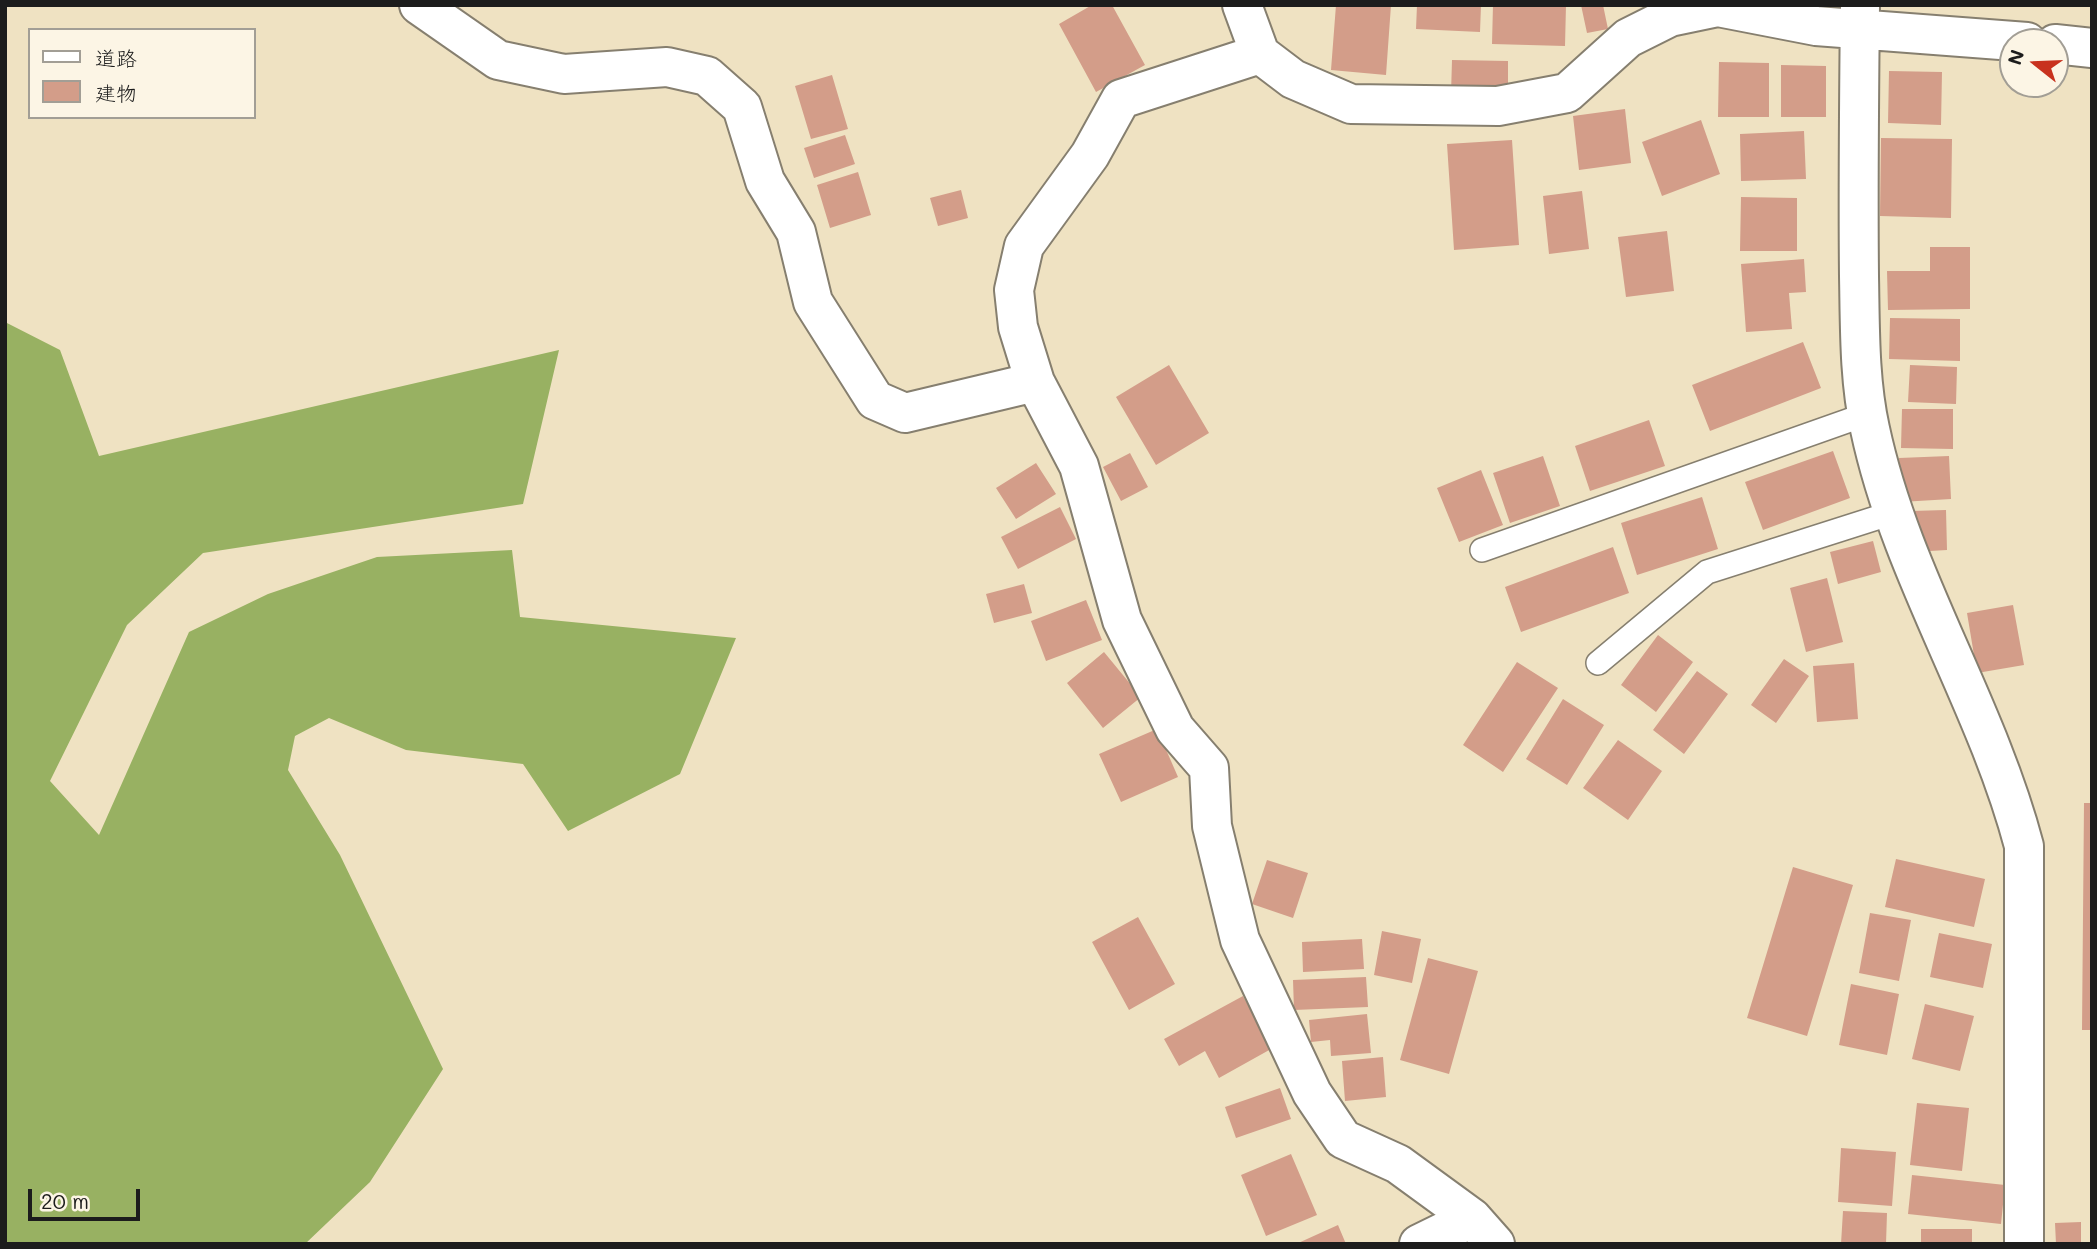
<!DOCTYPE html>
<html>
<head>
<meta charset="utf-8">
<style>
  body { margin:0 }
  #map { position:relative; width:2097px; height:1249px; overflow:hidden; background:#efe2c2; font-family:Mali,"Klee One",sans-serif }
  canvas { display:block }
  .frame { position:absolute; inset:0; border:7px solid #1c1c1c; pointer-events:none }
  .legend { position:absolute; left:28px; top:28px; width:228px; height:91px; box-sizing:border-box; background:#fcf5e5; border:2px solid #a29e95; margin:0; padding:9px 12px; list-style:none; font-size:21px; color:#1c1c1c }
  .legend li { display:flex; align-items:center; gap:14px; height:35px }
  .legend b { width:35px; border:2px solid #a29e95 }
  .north { position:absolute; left:1999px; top:28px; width:70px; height:70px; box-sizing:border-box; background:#fcf5e5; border:2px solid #a29e95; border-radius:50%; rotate:288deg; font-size:19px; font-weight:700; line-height:28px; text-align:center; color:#1c1c1c }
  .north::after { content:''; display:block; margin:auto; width:24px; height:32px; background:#c8321e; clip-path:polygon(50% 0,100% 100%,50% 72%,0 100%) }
  .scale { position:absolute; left:28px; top:1189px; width:112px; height:32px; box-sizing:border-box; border:4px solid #1c1c1c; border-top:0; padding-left:9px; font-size:21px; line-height:24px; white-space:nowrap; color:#1c1c1c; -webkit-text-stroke:5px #fcf5e5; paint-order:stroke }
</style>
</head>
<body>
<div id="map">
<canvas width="2097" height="1249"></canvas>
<div class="frame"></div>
<ul class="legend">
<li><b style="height:9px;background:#fff"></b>道路</li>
<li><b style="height:19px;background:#d39d89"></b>建物</li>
</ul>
<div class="north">N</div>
<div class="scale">20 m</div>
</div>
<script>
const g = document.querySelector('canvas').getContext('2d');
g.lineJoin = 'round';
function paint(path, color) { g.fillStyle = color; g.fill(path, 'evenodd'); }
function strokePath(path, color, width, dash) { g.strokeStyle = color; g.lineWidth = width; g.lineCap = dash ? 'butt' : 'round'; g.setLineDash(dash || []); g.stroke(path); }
paint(new Path2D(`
  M5,322l55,28 39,106 460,-106 -36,154 -320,49 -76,72 -77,156 49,54 90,-203 79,-38 109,-37 135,-7 8,67 216,21 -56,136 -112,57 -45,-67 -117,-14 -77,-32 -34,18 -7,34 52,85 103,214 -73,113 -65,62h-300z`), '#98b162');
paint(new Path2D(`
  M1092,5h20l33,60 -49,27 -37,-68z
  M1336,5h55l-5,70 -55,-5z
  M1417,5h64l-1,27 -64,-3z
  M1493,5h73l-1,41 -73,-2z
  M1581,5h22l5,24 -21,4z
  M1452,60l56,1v33h-57z
  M1719,62l50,1v54h-51z
  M1781,65l45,1v51h-45z
  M1889,71l53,1 -1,53 -53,-2z
  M832,75l16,54 -37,10 -16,-53z
  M1625,109l6,54 -52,7 -6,-54z
  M1701,120l19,54 -58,22 -20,-54z
  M1804,131l2,48 -65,2 -1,-47z
  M845,135l10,29 -41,14 -10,-30z
  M1881,138l71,1 -1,79 -71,-2z
  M1512,140l7,105 -65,5 -7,-106z
  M858,172l13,43 -41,13 -13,-43z
  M961,190l7,28 -30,8 -8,-28z
  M1582,191l7,58 -40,5 -6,-58z
  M1741,197l56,1v53h-57z
  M1667,231l7,60 -48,6 -8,-60z
  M1930,247h40v62l-82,1 -1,-39h43z
  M1804,259l2,33 -17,1 3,36 -46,3 -5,-68z
  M1890,318l70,1v42l-71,-2z
  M1803,342l18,46 -111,43 -18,-46z
  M1169,365l40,68 -53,32 -40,-68z
  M1910,365l47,2 -1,37 -48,-2z
  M1902,409h51v40l-52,-1z
  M1649,420l16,46 -75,25 -15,-45z
  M1833,451l17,47 -87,32 -18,-48z
  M1130,453l18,34 -27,14 -18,-34z
  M1543,456l17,50 -50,17 -17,-50z
  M1949,456l2,43 -50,3 -2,-44z
  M1036,463l20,31 -40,25 -20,-31z
  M1481,470l22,55 -44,17 -22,-54z
  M1702,497l16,52 -81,26 -16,-52z
  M1060,507l16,32 -58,30 -17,-32z
  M1946,510l1,40 -34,2 -2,-41z
  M1873,541l8,31 -43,12 -8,-32z
  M1613,547l16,46 -108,39 -16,-45z
  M1827,578l16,64 -37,10 -16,-64z
  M1024,584l8,29 -38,10 -8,-29z
  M1086,600l16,40 -56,21 -15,-40z
  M2013,605l11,60 -47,8 -10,-60z
  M1658,635l35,27 -37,50 -35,-27z
  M1104,652l37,45 -38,31 -36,-45z
  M1784,659l25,17 -33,47 -25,-18z
  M1517,662l41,26 -55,84 -40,-27z
  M1854,663l4,56 -41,3 -4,-56z
  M1697,671l31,23 -44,60 -31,-24z
  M1563,699l41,26 -37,60 -41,-26z
  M1157,729l21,48 -57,25 -22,-48z
  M1618,740l44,31 -34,49 -45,-32z
  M2084,803h8v227h-10z
  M1896,859l89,20 -11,48 -89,-20z
  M1267,860l41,13 -15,45 -41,-14z
  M1793,867l60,18 -46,151 -60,-18z
  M1870,913l41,7 -12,61 -40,-8z
  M1138,917l37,67 -46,26 -37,-68z
  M1382,931l39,8 -9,44 -38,-8z
  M1939,933l53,11 -9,44 -53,-11z
  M1362,939l2,30 -61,3 -1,-30z
  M1428,958l50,13 -29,103 -49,-14z
  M1366,977l2,30 -74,3 -1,-30z
  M1851,984l48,10 -12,61 -48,-10z
  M1243,996l28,53 -52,29 -14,-27 -26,15 -15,-27z
  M1925,1004l49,12 -14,55 -48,-12z
  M1367,1014l4,39 -40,3 -1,-16 -19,2 -2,-22z
  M1383,1057l3,40 -41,4 -3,-40z
  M1280,1088l11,31 -55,19 -11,-31z
  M1917,1103l52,5 -7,63 -52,-6z
  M1841,1148l55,4 -4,54 -54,-4z
  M1291,1154l26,61 -51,21 -25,-61z
  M1912,1175l93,10 -4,39 -93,-10z
  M1843,1211l44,2 -1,31h-45z
  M2081,1222v22h-25l-1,-21z
  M1338,1225l8,19h-50z
  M1921,1229h51v15h-51z`), '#d39d89');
const service = new Path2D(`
  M1482,550l385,-136
  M1598,663l109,-91 185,-59`);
const minor = new Path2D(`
  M419,5l79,55 66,14 103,-7 40,9 35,31 23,74 31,51 17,70 62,98 30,13 130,-31
  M1242,5l18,49 33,25 58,25 147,2 69,-13 61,-55 42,-21 48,-10 98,19 211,16
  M1860,5c-1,90 -2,180 -1,271 1,50 0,104 11,153 31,146 116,273 154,417v398
  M2055,44l37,4
  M1260,54l-139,45 -31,56 -66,91 -10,44 4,37 17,55 44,84 43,154 53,109 34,39 3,58 28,114 72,153 31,46 55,25 74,54 23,26
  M1419,1244l53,-26`);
strokePath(service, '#867f6f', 26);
strokePath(minor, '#867f6f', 42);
strokePath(service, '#fff', 23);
strokePath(minor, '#fff', 38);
</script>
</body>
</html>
